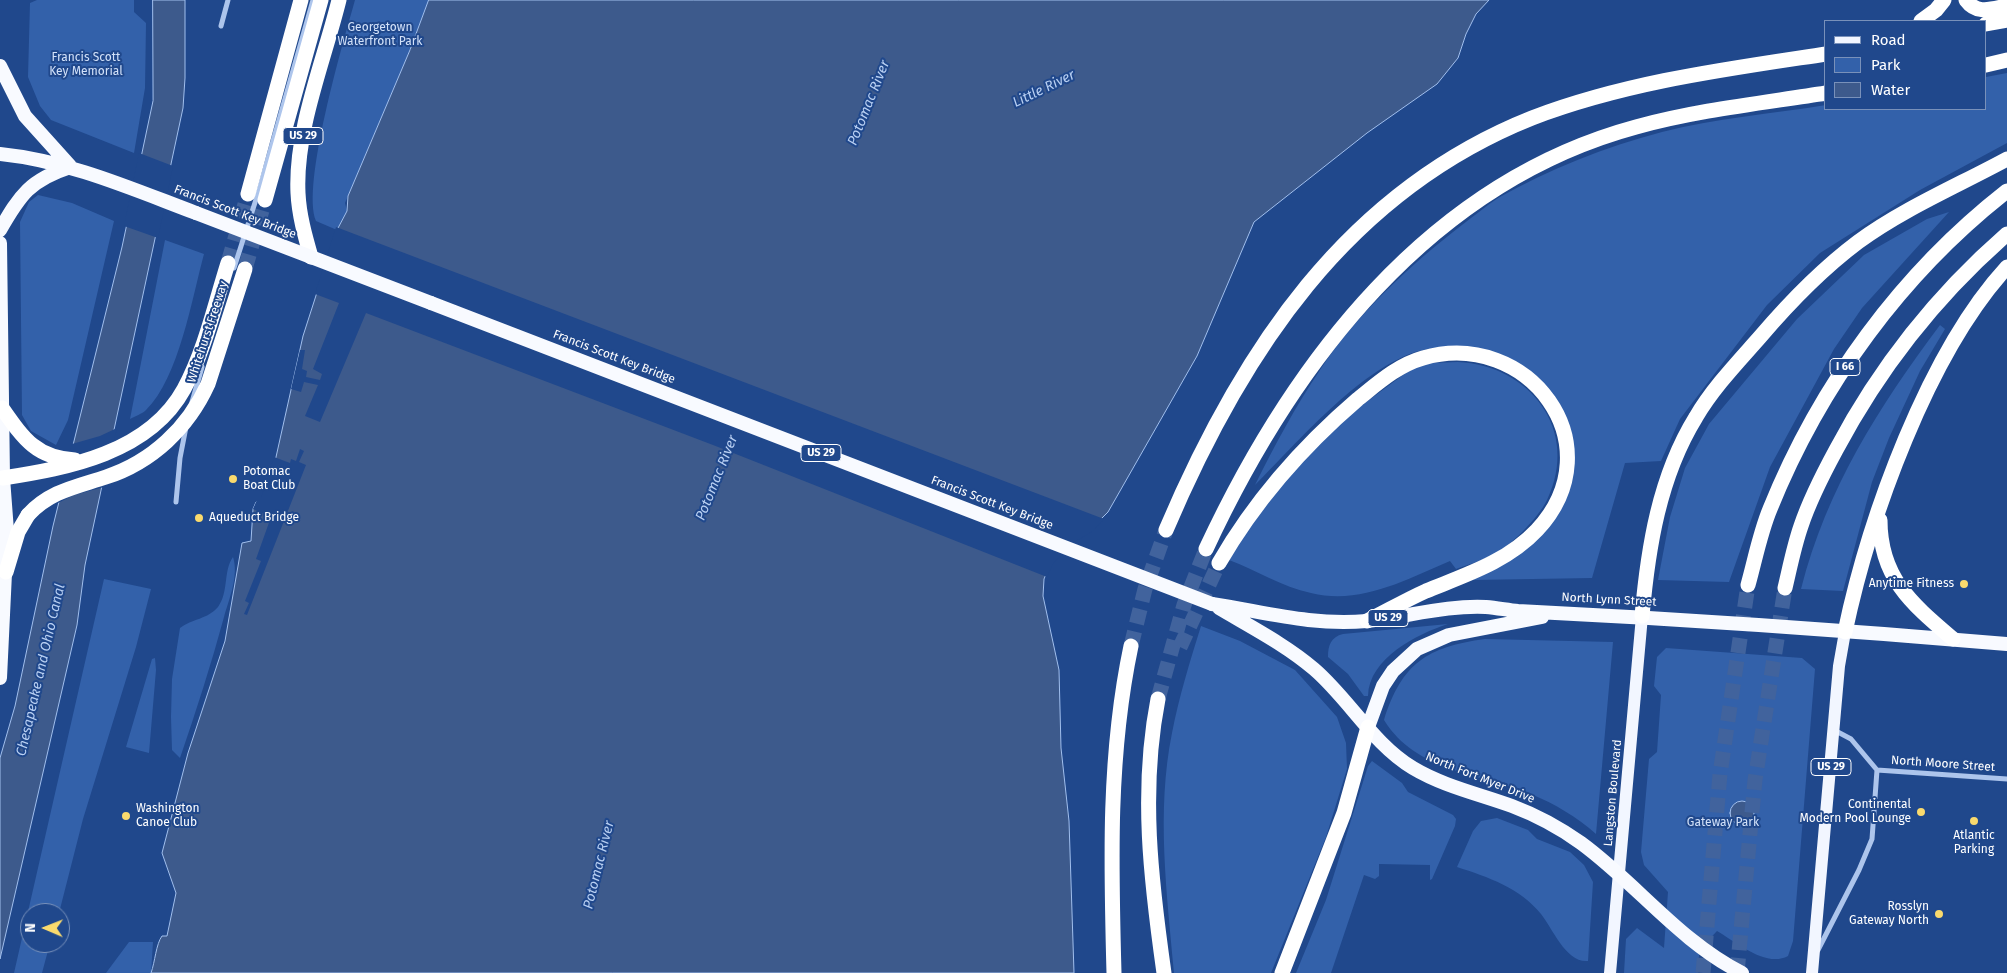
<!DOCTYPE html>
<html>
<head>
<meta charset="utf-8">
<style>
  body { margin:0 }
  #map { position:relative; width:2007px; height:973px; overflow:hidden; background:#20488c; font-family:"Fira Sans",sans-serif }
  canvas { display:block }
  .legend { position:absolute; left:1824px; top:20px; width:162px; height:90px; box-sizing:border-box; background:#20488c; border:1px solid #7991ba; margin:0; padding:6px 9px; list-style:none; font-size:15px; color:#fff }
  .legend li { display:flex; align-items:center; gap:10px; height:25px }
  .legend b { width:25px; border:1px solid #7991ba }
  .north { position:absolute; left:20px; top:903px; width:50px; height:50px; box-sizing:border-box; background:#20488c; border:1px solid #7991ba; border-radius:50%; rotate:271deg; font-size:14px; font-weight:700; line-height:20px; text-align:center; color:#fff }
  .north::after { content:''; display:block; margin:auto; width:18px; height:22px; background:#fada6d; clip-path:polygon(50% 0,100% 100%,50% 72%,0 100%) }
</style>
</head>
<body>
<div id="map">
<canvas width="2007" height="973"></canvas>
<ul class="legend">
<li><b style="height:6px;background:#f2f6ff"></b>Road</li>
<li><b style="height:14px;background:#3361aa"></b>Park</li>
<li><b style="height:14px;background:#3d5a8c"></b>Water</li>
</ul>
<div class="north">N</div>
</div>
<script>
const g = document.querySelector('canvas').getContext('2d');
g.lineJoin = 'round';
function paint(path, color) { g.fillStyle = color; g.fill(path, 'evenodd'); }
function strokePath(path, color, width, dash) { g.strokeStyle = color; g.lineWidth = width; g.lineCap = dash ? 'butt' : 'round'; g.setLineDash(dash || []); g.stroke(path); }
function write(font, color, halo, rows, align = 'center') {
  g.font = font + ' "Fira Sans",sans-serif'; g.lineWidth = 4; g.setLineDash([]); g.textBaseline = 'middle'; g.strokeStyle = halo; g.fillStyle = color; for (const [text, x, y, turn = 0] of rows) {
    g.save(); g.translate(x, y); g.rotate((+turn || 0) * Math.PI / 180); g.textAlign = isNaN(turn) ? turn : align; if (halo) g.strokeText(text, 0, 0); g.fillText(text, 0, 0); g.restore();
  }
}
paint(new Path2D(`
  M37,0h97v12l12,11 -1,65 -11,65 -83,-33 -11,-14 -12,-29 2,-74z
  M355,0h74l-19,50 -62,146 -3,7 2,8 -10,19 -21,-9c-15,-36 27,-178 39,-221z
  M2007,73v70l-87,47 -100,63 -53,52 -87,114 -19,42 -36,2 -33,115 -120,2 25,-13 72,-85c-2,-22 -2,-47 -8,-68 -8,-31 -41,-55 -71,-62 -24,-5 -51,-7 -75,0 -58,20 -117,90 -160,133 20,-40 40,-78 65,-115 37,-56 89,-104 142,-145 12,-9 24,-19 36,-27 52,-29 107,-51 164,-66 53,-14 110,-18 164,-27v4h160v-32z
  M38,195l34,8 42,18 -46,199 -12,25 -25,-14 -9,-16 -2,-193 9,-20z
  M1949,212l-87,96 -28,41 -64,118 -41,115 -71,-2 12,-63 15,-49 24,-44 88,-105 67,-64 63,-36z
  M165,240l39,14c-12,44 -25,124 -58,156 -4,4 -11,6 -16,9z
  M1940,325l5,4 -25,42 -31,67 -17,44 -29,109 -42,-2c26,-101 77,-181 139,-264z
  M1458,362c71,3 123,68 89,138 -8,17 -38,48 -56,56 -11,5 -24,9 -35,13l-6,-8c-45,19 -89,44 -139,32 -29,-6 -55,-23 -82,-33l30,-51 75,-83 77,-57 19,-6z
  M233,557c6,19 -4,42 -9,60 -13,48 -28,94 -44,141l-8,-8 -1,-33 1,-38 8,-51c12,-9 28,-9 38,-21 11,-15 5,-36 15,-50z
  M104,579l47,10 -15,58 -53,172 -24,94h-29v30h20l-8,30h-28z
  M1448,624c-31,10 -79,34 -80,72h-4l-16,-22 -20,-17c0,-12 3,-20 15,-23z
  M1201,626l39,15 55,29 42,47 9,26 1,26 -21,68 -55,136h-97c-7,-79 -18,-161 -2,-240 7,-36 18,-72 29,-107z
  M1485,639l128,3 -17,192c-19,-17 -41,-30 -65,-40 -52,-21 -115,-22 -147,-74 18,-57 43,-73 101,-81z
  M1666,648l136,10 13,11 -22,272 -5,15c-22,12 -52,-14 -71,-25l-17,18 -3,22 2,2h-75l2,-34 11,-11 27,20 4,-56 -24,-27 -3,-13 8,-93 8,-7 4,-57 -7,-9 3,-29z
  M155,658l1,12 -7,83 -23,-6 26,-88z
  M1372,761l30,22 6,9 45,23 3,4 -1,7 -23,53 -2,1v-15l-51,-1v12l-4,3 -11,-4 -33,98h-35l30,-73 42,-134z
  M1497,818l31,12 9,9 33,13 14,13 9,17 -5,79c-22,2 -35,-32 -47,-47 -21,-26 -53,-37 -84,-47l16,-36 8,-10z
  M129,942h24l-2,31h-45z`), '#3361aa');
const water = new Path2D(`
  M153,0h32v78l-2,30 -98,457 -8,60 -77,334v-201l15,-52 38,-180 69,-279 31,-146z
  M429,0h1060l-13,14 -10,20 -8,24 -21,26 -70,49 -113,89 -57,134 -89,156 -17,17 -21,13 -19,20 -7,17 -1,17 16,74 2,78 8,73 5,152h-923c4,-11 5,-29 11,-37h5l9,-43 -14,-40 26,-100 37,-112 17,-98 9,-2 2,-32 3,-7 7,-2 9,-25 31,-139 34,-106 10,-19 1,-15 62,-146z
  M1730 813a12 12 0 1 1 24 0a12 12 0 1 1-24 0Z`);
paint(water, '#3d5a8c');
strokePath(water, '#a1bfed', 1);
paint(new Path2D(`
  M139,153l34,13 -15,72 -34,-12z
  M336,227l768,292 -11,12 -22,13 -18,20 -6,13 -334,-132 -347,-132 -46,109 -15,-6 13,-31 -14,-3 -3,10 -10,-3 9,-39h5l-3,19 5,2 -1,6 14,3 2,-6 -9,-5 26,-66 -24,-9z
  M117,428l-13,59 -30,8 -18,9 16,-60 28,-8z
  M300,449l4,2 -5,11 7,3 -59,150 -3,-1 5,-11 -4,-2 16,-40 -5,-2 15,-42 -18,-8 4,-9 4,-2 13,-41 16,6 1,-4 5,2z`), '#20488c');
strokePath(new Path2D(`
  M228,263l20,-69
  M245,269l20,-69
  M1131,646l14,-57 21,-59
  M1180,647l39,-84
  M1158,699l26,-94 22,-56
  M1703,973l17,-199 28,-189
  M1737,973l18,-193 30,-192`), '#41639d', 15, [15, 8]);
strokePath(new Path2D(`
  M221,26l7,-26
  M234,268l26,-81 53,-187
  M192,402l10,-35
  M176,502l4,-44 6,-31
  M1834,730l17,9 26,31 130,9
  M1818,950l41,-80 13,-31 5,-69`), '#adc5ec', 5);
strokePath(new Path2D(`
  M1610,973l32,-357
  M1812,973l27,-307 6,-34`), '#f2f6ff', 12);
strokePath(new Path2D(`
  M0,66l25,50 45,50
  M0,154c69,7 132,35 196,59
  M0,230c20,-35 30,-50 70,-63
  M0,243l3,235 4,53 -7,147
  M311,257l120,46
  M1212,604c53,8 100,22 155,17 39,-4 80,-16 119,-14 11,1 22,3 32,4 163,8 326,19 489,33
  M1219,608c32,19 67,37 95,61 35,30 59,75 99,99 30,18 66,26 99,38 24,9 48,22 69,37 56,41 98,98 161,130
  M1368,727l15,-41 10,-15 24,-22 32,-14 93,-18`), '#f8faff', 14);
strokePath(new Path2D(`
  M1966,0c11,15 25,9 41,6
  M1921,21l15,-11 8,-10
  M1986,24l21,-4
  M1986,65l21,-5
  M248,194l53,-194
  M265,200l56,-200
  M311,257c-6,-21 -12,-42 -13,-64 -3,-63 26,-132 41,-193
  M2,408c21,30 34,50 73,52
  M3,478c65,-10 146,-25 181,-89 21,-39 31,-85 44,-126
  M1880,520c0,58 32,84 73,119
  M1166,530c75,-177 180,-338 366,-412 94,-36 195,-49 294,-64
  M1206,549c87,-187 223,-366 430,-422 62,-17 127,-24 190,-34
  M1219,563c37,-64 83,-116 139,-164 20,-16 40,-34 65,-41 105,-30 193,87 114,172 -30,32 -72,45 -111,61 -20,9 -39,20 -59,30
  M6,572l12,-40 10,-17
  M1748,585c7,-25 12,-52 22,-76 50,-124 132,-236 237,-318
  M1785,588c5,-21 9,-42 16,-62 9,-27 22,-52 35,-76 44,-83 101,-155 171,-216
  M1642,616c6,-68 17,-139 54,-199 17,-29 42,-55 64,-80 29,-34 62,-68 98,-95 45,-33 99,-56 149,-83
  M1845,632c24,-114 83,-279 162,-365
  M1158,699c-18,92 -7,182 6,274
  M1114,973c-3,-110 -6,-218 17,-327
  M1282,973l62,-160 24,-86`), '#fff', 15);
strokePath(new Path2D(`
  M196,213l115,44
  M431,303l781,301`), '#f8faff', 14);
strokePath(new Path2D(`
  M28,515c22,-24 48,-28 78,-38 46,-15 82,-49 102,-93l37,-115`), '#fff', 15);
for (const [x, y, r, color] of [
  [233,479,5,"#fada6d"],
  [199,518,5,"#fada6d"],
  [1964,584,5,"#fada6d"],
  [1921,812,5,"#fada6d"],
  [126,816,5,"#fada6d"],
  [1974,821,5,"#fada6d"],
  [1939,914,5,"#fada6d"]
]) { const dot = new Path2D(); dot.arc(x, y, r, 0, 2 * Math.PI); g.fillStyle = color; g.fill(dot); strokePath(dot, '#20488c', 2); }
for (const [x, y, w] of [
  [303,136,40],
  [1845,367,30],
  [821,453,40],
  [1388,618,40],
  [1831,767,40]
]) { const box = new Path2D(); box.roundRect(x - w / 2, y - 8.5, w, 17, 4); g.fillStyle = '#20488c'; g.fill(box); strokePath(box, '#fff', 1); }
write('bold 11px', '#fff', null, [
  ["US 29",303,136],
  ["I 66",1845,367],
  ["US 29",821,453],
  ["US 29",1388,618],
  ["US 29",1831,767]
]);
write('12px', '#d2e1f9', '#20488c', [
  ["Georgetown",380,28],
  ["Waterfront Park",380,42],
  ["Francis Scott",86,58],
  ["Key Memorial",86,72],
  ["Gateway Park",1723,823]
]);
write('12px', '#fff', '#20488c', [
  ["Francis Scott Key Bridge",235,212,21],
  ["Whitehurst Freeway",208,332,-72],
  ["Francis Scott Key Bridge",614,357,21],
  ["Francis Scott Key Bridge",992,503,21],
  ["North Lynn Street",1609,600,3],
  ["North Moore Street",1943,764,4],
  ["North Fort Myer Drive",1480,778,22],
  ["Langston Boulevard",1613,793,-85]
]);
write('12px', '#fff', '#20488c', [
  ["Potomac",243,472],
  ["Boat Club",243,486],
  ["Aqueduct Bridge",209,518],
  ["Anytime Fitness",1954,584,"right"],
  ["Continental",1911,805,"right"],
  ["Modern Pool Lounge",1911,819,"right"],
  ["Washington",136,809],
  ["Canoe Club",136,823],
  ["Atlantic",1974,836,"center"],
  ["Parking",1974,850,"center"],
  ["Rosslyn",1929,907,"right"],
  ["Gateway North",1929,921,"right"]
], 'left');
write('italic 14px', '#b9d0f3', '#20488c', [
  ["Little River",1044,89,-26],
  ["Potomac River",869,103,-68],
  ["Potomac River",717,478,-68],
  ["Chesapeake and Ohio Canal",41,670,-77],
  ["Potomac River",599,865,-76]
]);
</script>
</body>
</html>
